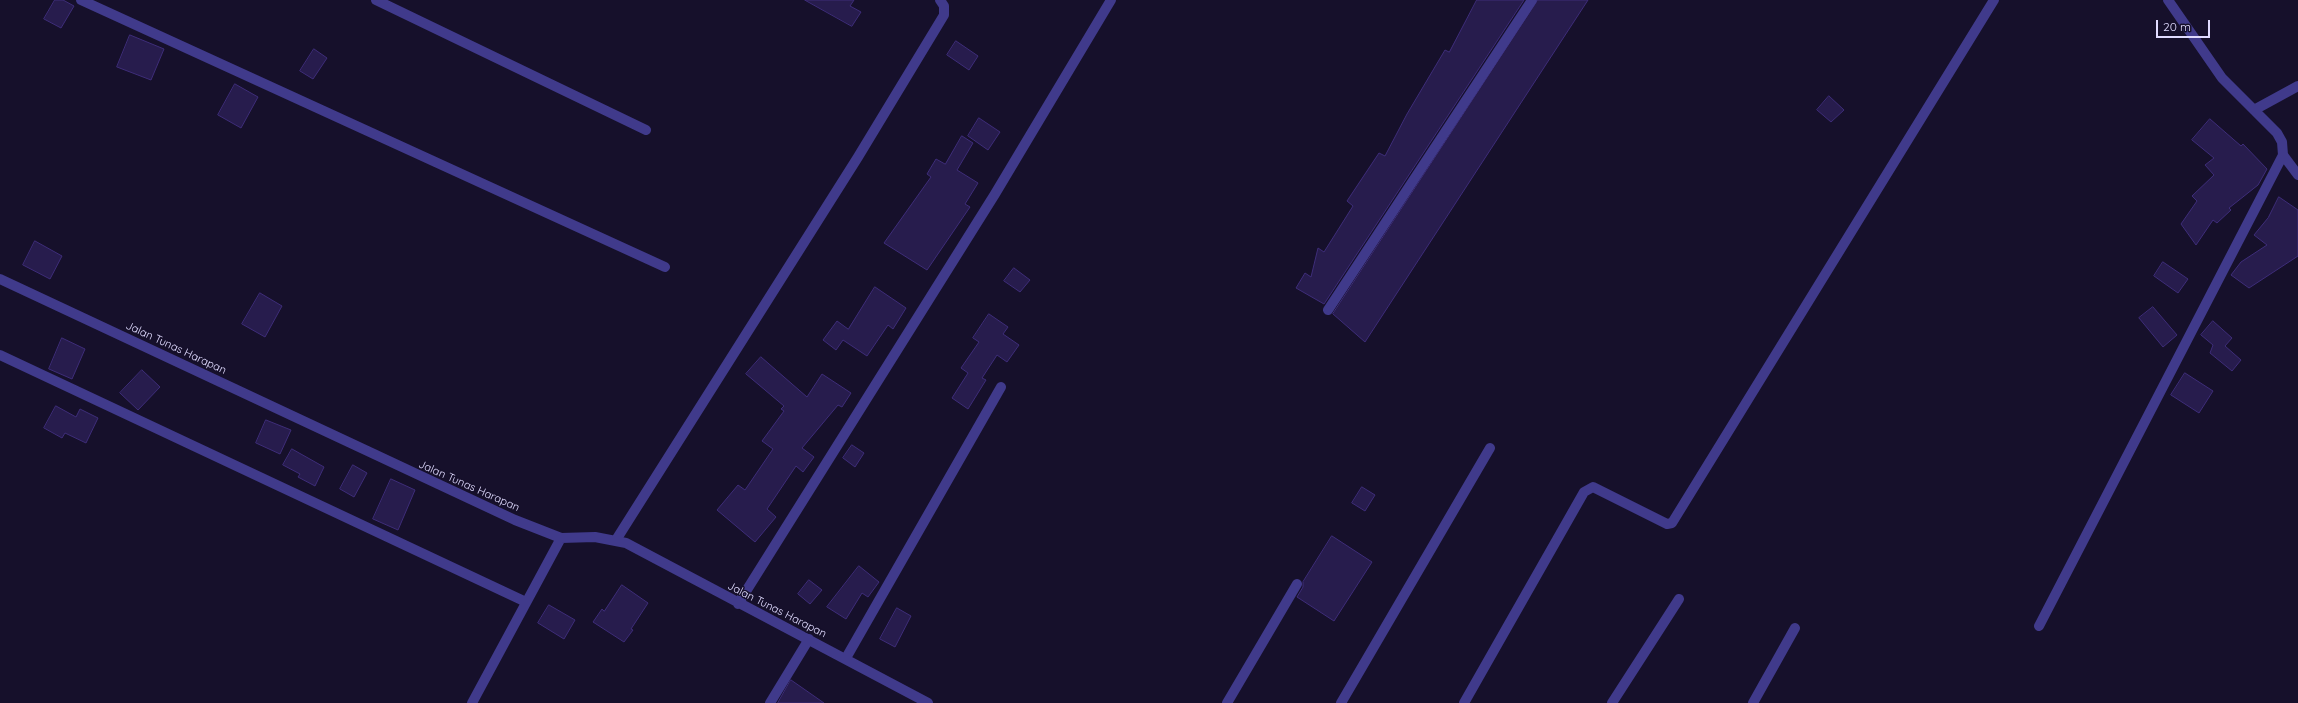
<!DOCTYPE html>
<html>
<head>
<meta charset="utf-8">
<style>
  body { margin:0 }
  #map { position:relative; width:2298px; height:703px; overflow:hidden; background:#16102b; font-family:Quicksand,sans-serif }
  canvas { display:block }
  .scale { position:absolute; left:2156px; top:20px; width:54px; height:18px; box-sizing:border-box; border:2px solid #e0dbff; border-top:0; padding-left:5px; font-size:12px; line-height:14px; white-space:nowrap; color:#e0dbff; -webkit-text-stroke:3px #16102b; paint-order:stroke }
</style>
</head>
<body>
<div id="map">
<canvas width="2298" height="703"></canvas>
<div class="scale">20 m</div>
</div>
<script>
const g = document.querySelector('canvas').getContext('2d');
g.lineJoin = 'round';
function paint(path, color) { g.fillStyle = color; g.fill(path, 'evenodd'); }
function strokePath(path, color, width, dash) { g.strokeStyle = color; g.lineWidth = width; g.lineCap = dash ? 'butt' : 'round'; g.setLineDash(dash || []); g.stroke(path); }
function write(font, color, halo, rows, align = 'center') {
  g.font = font + ' Quicksand,sans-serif'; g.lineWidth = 3; g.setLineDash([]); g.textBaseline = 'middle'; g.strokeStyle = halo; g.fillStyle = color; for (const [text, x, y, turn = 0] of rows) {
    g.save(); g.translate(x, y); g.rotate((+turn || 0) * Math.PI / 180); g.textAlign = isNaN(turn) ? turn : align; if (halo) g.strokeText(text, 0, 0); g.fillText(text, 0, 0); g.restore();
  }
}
const building = new Path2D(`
  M55,0h8l11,6 -13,22 -17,-9z
  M805,0h49l-4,6 11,6 -9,14z
  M1477,0h47l-200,304 -28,-16 9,-15 6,4 7,-29 6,4 29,-46 -6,-5 32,-48 6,3 22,-42 38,-64 4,2z
  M1538,0h50l-223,342 -32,-28z
  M130,35l34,14 -13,31 -34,-13z
  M956,41l22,15 -9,14 -22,-15z
  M314,49l13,9 -14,21 -13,-8z
  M235,84l23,13 -17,31 -23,-13z
  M1829,96l15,14 -13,12 -14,-12z
  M979,118l21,14 -12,18 -20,-14z
  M2210,119l31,27 2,-2 24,25 -9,16 -29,23 2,2 -14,13 -4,-3 -17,25 -15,-21 16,-23 -5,-5 22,-21 -9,-10 9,-7 -22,-18z
  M962,136l11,7 -16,27 21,13 -13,21 5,3 -43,63 -43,-27 47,-66 -4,-3 9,-15 9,5z
  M2279,197l19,13v46l-49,32 -18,-13 10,-13 26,-17 -13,-10 14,-17z
  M35,241l27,15 -12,23 -27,-14z
  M2163,262l25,17 -10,14 -24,-17z
  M1014,268l16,12 -10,12 -16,-11z
  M875,287l31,21 -13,21 -5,-4 -21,31 -24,-16 -7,10 -13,-10 14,-19 11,8z
  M260,293l22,13 -17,31 -23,-13z
  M2153,307l24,28 -14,12 -24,-29z
  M989,314l19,13 -5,7 16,11 -12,17 -10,-7 -15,23 4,2 -18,29 -16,-11 16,-25 -7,-5 18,-26 -6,-4z
  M2213,321l19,17 -7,8 16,14 -9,11 -22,-18 3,-8 -12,-10z
  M62,338l23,11 -13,30 -23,-10z
  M761,357l46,40 15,-23 29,19 -9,14 -4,-2 -36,43 12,9 -11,15 -7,-6 -29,43 9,8 -21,25 -38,-32 21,-25 7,5 28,-41 -11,-8 22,-30 -3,-2 3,-3 -38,-32z
  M142,370l18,17 -22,23 -18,-17z
  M2185,373l28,18 -14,22 -28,-18z
  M56,406l20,11 4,-8 18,9 -12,25 -21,-10 -3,5 -18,-10z
  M266,420l25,10 -11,24 -24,-11z
  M852,445l12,8 -9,14 -12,-9z
  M292,449l32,18 -9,19 -17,-9 2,-3 -17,-9z
  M353,465l14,8 -13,24 -14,-8z
  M391,479l24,11 -17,40 -25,-11z
  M1362,487l13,8 -10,16 -13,-8z
  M1332,536l40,26 -38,59 -37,-24 6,-10v-5z
  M859,566l20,16 -11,15 -6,-4 -16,26 -19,-12z
  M809,580l13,10 -12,14 -12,-10z
  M622,585l26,18 -17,26 2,1 -9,12 -31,-20 9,-13 2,2z
  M549,605l26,15 -11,19 -26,-16z
  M897,608l14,8 -16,31 -15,-8z
  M791,680l33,23h-46z`);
paint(building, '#271c4d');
strokePath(building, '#3e2d79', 1);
strokePath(new Path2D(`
  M81,0l584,267
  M376,0l270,130
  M2254,110l44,-24
  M2283,155l15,20
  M0,279l515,241 46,18 34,-1 31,6 302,160
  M1328,310l204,-310
  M0,355l526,247
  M616,540l242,-383 86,-142v-9l-4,-6
  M738,604l257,-410 116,-194
  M2039,626l244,-471 -1,-13 -5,-9 -55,-55 -54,-78
  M846,658l155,-271
  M472,703l89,-165
  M770,703l39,-64
  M1227,703l70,-119
  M1341,703l149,-255
  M1464,703l120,-211 9,-5 74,37 5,-1 322,-523
  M1612,703l67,-104
  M1753,703l42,-75`), '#403a8b', 10);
write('11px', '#e0dbff', '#16102b', [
  ["Jalan Tunas Harapan",176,348,25],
  ["Jalan Tunas Harapan",469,486,24],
  ["Jalan Tunas Harapan",777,610,27]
]);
</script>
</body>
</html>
